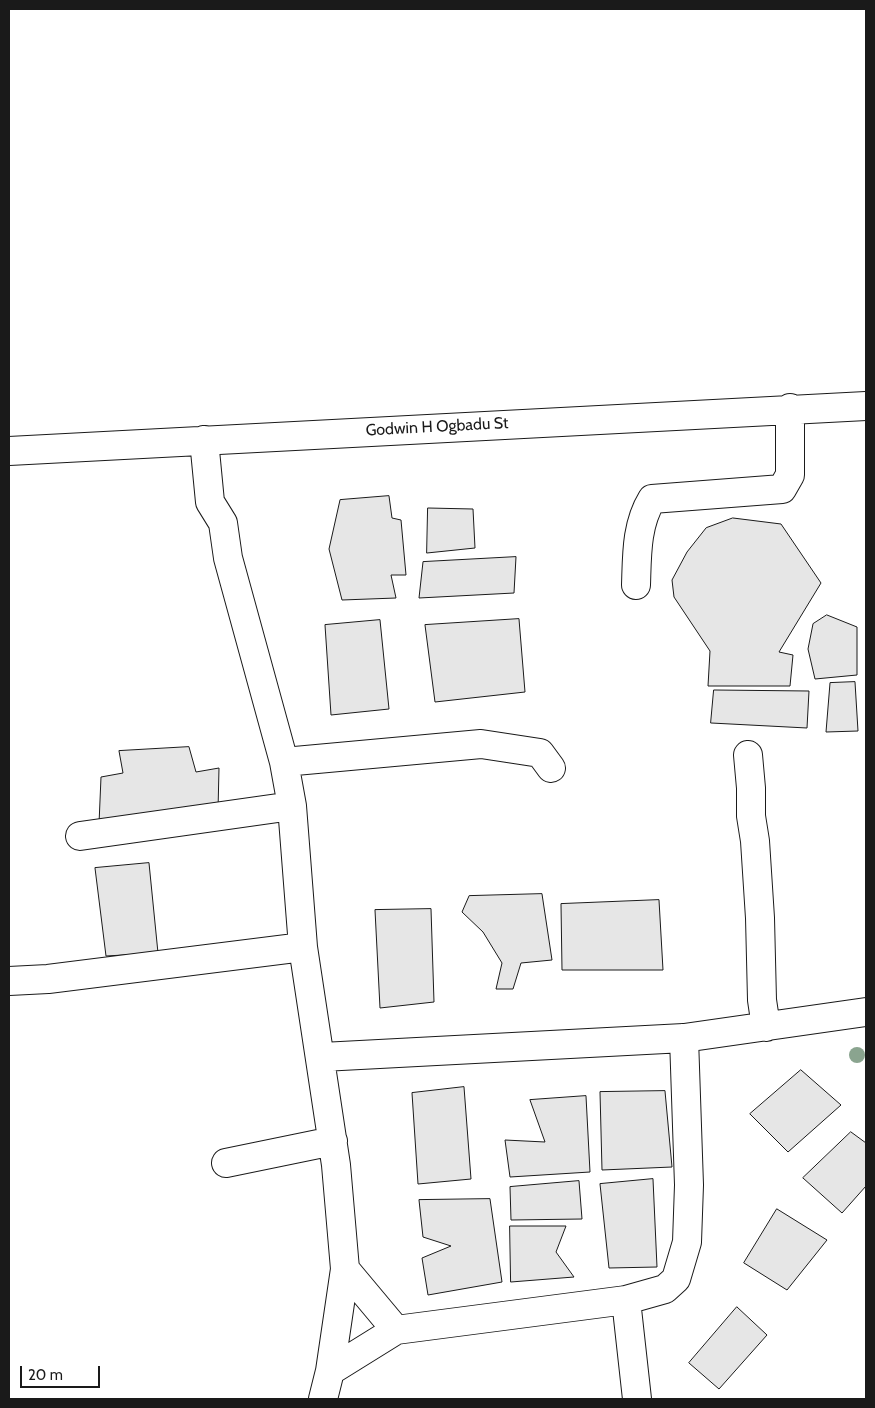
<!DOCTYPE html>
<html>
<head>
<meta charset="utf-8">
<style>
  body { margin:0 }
  #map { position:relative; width:875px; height:1408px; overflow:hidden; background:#fff; font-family:Cabin,sans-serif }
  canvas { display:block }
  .frame { position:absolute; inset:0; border:10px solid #1a1a1a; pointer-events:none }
  .scale { position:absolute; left:20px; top:1366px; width:80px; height:22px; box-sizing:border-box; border:2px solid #1a1a1a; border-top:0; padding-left:6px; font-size:15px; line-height:18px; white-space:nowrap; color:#1a1a1a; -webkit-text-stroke:4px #fff; paint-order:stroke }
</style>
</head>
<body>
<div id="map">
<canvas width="875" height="1408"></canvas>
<div class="frame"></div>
<div class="scale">20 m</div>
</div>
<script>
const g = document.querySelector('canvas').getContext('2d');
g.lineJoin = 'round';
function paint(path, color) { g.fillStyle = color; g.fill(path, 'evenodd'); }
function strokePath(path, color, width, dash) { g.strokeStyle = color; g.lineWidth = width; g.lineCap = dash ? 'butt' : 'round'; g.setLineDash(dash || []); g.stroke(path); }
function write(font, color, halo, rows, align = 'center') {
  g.font = font + ' Cabin,sans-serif'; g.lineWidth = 4; g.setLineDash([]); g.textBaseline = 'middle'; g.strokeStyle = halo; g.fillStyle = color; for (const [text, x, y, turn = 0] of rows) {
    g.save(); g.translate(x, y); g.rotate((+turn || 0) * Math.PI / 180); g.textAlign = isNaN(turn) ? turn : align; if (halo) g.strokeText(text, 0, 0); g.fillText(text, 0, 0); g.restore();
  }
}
const building = new Path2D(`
  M389,496l3,22 9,2 5,55h-15l5,23 -54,2 -13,-51 11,-49z
  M428,508l45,1 2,39 -48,5z
  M733,518l48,6 40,59 -42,69 14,3 -3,31h-82l2,-35 -36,-54 -2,-17 15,-28 19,-24z
  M516,557l-2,36 -95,5 4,-36z
  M827,615l30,12v48l-42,4 -7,-30 5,-25z
  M519,619l6,73 -90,10 -10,-77z
  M380,620l9,89 -58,6 -6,-90z
  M855,682l3,49 -32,1 4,-49z
  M714,690l95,1 -2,37 -96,-5z
  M189,747l7,25 23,-4 -1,43 -119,13 2,-47 22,-4 -4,-22z
  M149,863l9,90 -52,3 -11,-88z
  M542,894l10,66 -31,3 -8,26h-17l6,-26 -19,-31 -21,-20 7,-16z
  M659,900l4,70h-101l-1,-66z
  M431,909l3,93 -54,6 -5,-98z
  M801,1070l40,35 -53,47 -38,-38z
  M464,1087l7,92 -53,5 -6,-91z
  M665,1091l7,76 -70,3 -2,-78z
  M586,1096l4,76 -80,5 -5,-37 40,2 -15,-42z
  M851,1132l15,11v43l-24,27 -39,-35z
  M653,1179l4,88 -48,1 -9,-84z
  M579,1181l3,38 -71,1 -1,-33z
  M490,1199l12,83 -74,13 -6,-37 29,-12 -28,-9 -4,-37z
  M777,1209l50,31 -40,50 -43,-27z
  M510,1226h56l-10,26 18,25 -63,5z
  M737,1307l30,28 -48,54 -30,-26z`);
paint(building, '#e6e6e6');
strokePath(building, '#1a1a1a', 1);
const minor = new Path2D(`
  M204,440l6,62 13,21 5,35 56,204 8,44 11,141 33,218 9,104 -15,102 -7,28
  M9,451l857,-45
  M636,585c1,-29 0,-60 16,-86l130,-10 8,-14v-67
  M748,755l3,33v28l4,25 5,77 2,82 4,27
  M284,762l197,-18 59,9 11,15
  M80,836l212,-30
  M9,981l39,-2 255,-32
  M322,1057l362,-19 182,-26
  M226,1163l107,-22
  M345,1269l51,61
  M626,1300l11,99
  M330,1371l66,-41 230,-30 39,-11 11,-10 11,-37 2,-57 -5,-147`);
strokePath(minor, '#1a1a1a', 30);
strokePath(minor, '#fff', 28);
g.fillStyle = '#8aa48f';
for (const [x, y] of [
  [857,1055]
]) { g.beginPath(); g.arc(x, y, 8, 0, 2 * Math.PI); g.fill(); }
write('16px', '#1a1a1a', '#fff', [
  ["Godwin H Ogbadu St",437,427,-3]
]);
</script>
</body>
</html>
